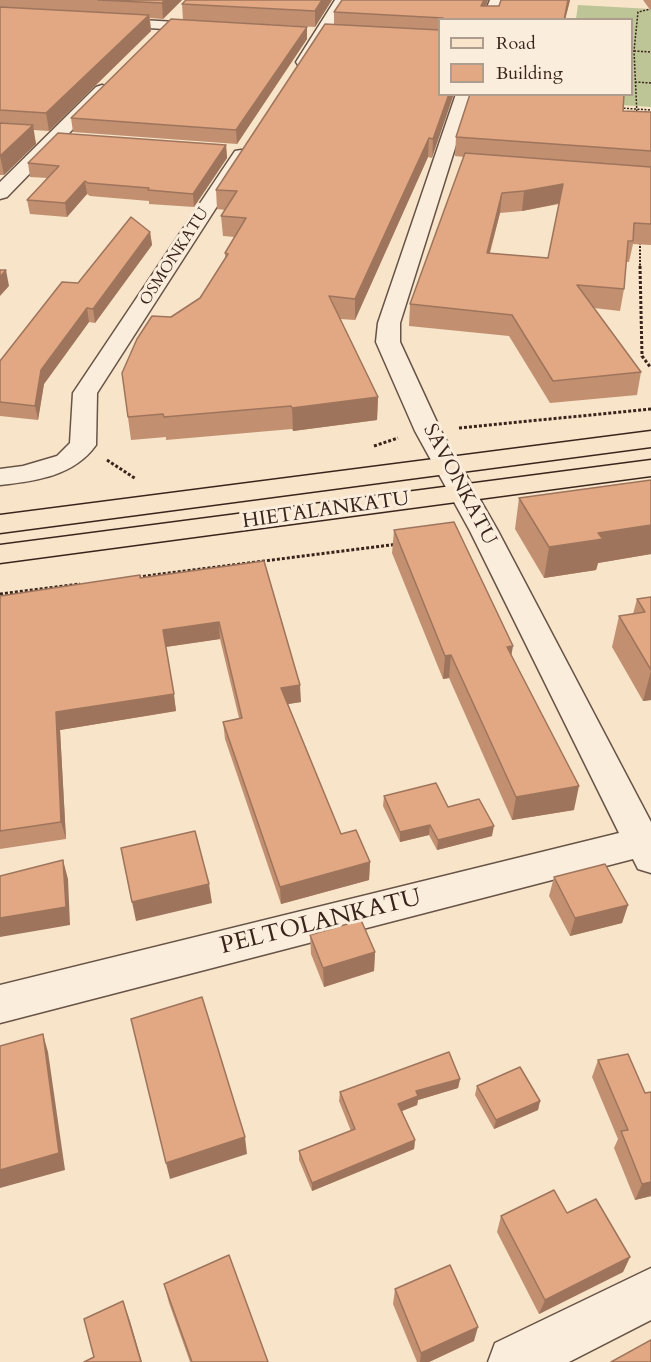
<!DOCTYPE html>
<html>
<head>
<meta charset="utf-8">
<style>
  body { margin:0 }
  #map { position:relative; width:651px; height:1362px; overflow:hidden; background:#f7e4c9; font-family:Cardo,serif }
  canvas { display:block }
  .legend { position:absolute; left:438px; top:18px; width:195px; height:78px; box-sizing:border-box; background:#faeddc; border:2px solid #ad9d8f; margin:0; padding:8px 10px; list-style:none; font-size:18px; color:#39241c }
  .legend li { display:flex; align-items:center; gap:12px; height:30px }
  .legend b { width:30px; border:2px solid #ad9d8f }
</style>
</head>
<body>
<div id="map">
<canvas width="651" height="1362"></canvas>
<ul class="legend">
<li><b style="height:8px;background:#f7e4c9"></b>Road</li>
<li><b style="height:16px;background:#e2a783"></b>Building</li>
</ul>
</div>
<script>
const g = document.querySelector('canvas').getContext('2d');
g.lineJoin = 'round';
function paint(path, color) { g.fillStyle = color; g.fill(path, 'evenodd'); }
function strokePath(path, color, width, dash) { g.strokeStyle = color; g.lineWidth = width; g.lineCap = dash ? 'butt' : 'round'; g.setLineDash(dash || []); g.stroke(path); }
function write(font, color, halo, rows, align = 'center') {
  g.font = font + ' Cardo,serif'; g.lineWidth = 6; g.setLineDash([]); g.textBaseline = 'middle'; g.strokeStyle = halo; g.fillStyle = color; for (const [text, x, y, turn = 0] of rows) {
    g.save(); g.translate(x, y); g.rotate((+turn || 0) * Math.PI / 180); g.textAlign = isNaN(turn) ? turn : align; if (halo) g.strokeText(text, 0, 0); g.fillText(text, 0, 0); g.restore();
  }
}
paint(new Path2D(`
  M578,5l73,4v98l-89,-6 1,-6 69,-1v-74l-56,-1z`), '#bdc496');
const minor = new Path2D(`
  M335,0h14l-41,65h-10l-2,-3z
  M490,0h14l-8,20h-14z
  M107,18l104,6 7,4 -7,4 -109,-7 -2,-3z
  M102,85l6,2 2,3 -2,3 -101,104 -7,2v-17l96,-95z
  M456,94h16l-72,229v19l41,89 57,100 153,291v51l-13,-4 -5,-10 -633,164v-38l619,-152 -149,-302 -55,-100 -39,-89 2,-19z
  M241,150l6,1 3,4 -153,238 -1,52c-22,31 -60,36 -96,40v-16l23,-3 34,-10 13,-13 3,-50 162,-242z
  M651,1268v52l-82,42h-81l7,-19z`);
const major = new Path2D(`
  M651,431v16l-651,86v-18z
  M651,460v16l-651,87v-18z`);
strokePath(minor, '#685447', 3);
strokePath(major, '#39241c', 3);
strokePath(new Path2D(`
  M634,51l17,1
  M635,82l16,1
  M620,108l31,2
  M637,115l-3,-64 4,-39 13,-3`), '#39241c', 1.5, [2, 1.5]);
strokePath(new Path2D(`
  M640,239v28`), '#39241c', 2, [2, 1.5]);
strokePath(new Path2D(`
  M640,266l2,90 9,12
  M459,428l192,-19
  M374,446l24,-8
  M107,460l29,19
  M138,577l260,-33
  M0,594l80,-10`), '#39241c', 3, [3, 2]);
paint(minor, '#faeddc');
paint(major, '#f7e4c9');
paint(new Path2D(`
  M0,0h182l-19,19 -13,-1 1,13 -102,100 -16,-1 3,14 -32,31h-4z
  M332,0l-17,27 -132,-7 124,19 -70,105 -164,-12 -2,-14 112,-98 -1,-16z
  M342,0h146l-2,6h13l2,-6h69l-5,20h-125v74l-8,64 -4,-1 -73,163 -15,-1 38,78 -1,23 -84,11 -1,-2 -126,11v-3l-35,3 -9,-67 49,-56 29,-19 25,-40v-5l10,-16 -12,-1 -2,-20 4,-6 -8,-1 -1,-19 118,-165v-13z
  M643,0h8v11z
  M623,111l28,1v133l-18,-1 -4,18h-3l-2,27 -4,22 -26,-3 47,64 -4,23 -87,8 -41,-67 -100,-10 1,-22 54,-147 -9,-1 1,-19zM559,204l-11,54 -58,-5 10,-40 22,-2z
  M226,145l1,13 -33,49 -45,-3v-3l-59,-5 -3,-2 -20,23 -37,-3 -3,-14 20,-22 -17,-1 -2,-14z
  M150,232l2,13 -57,78 -6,-1 -45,62 -6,36 -38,-4v-55l78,-78z
  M651,480v74l-53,9 -2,7 -52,8 -29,-49 4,-31z
  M394,530l117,126 63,154 -62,10 -63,-142 -6,1 -51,-126z
  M264,561l37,141 -13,2 53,130 29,28 -1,18 -88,24 -56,-165 -2,-17 16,-4 -19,-79 -54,8 10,64 -116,19 6,109 -66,10v-253z
  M651,597v103l-8,1 -31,-54 7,-31 14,-2 4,-15z
  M384,796l64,11 44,29 -55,14 -8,-15 -29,7 -17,-36z
  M554,877l74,28 -6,18 -52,13 -21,-40z
  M310,935l65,17 -1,19 -50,16 -13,-33z
  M598,1060l47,33 6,103 -16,4 -21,-52 4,-9 -26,-62z
  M460,1079l-2,9 -40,12 -1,5 -15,6 13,29 -1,9 -102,42 -13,-31v-9l52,-20 -12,-30 1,-9z
  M477,1086l63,15 -2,9 -44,19 -19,-34z
  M567,1213l63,44 -7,15 -84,42 -42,-82 4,-16z
  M164,1284l104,78h-78l-21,-59z
  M395,1289l79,52 -45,21h-12l-24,-58z`), '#c29071');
paint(new Path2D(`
  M165,0h17l-19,19 -1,-16z
  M322,0h10l-17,27v-16z
  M484,0h4l-7,20v-14z
  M568,0h2l-5,20h-1z
  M149,15l2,16 -102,100 -3,-18z
  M307,27v12l-70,105 -1,-14z
  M449,94h5l-22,64 1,-19z
  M33,125l3,19 -32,31 -4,-19z
  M429,138l-1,19 -73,163v-21z
  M226,145l1,13 -33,49 -1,-13z
  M85,181l2,13 -20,23 -2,-14z
  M563,184l-2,19 -39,8 2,-20z
  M502,193l-2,20 -16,60 3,-20z
  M150,232l2,13 -57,78 -2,-14z
  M6,270l3,16 -9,10v-19z
  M87,308l2,14 -45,62 -6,36 -3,-14 6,-36z
  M378,397l-1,23 -84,11 -1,-23z
  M651,525v29l-53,9 -2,7 -52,8 5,-31 49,-14z
  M219,622l1,17 -55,8 -2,-17z
  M513,646l-4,23 -2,-22z
  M451,655l-2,23 -6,1 2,-23z
  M651,671v29l-8,1z
  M300,685l1,17 -19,3 -1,-17z
  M174,694l2,17 -116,19 6,109 -5,-17 -5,-110z
  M579,786l-5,24 -62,10 4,-23z
  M430,825l-1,10 -29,7v-10z
  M494,826l-2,10 -55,14 1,-10z
  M63,860l5,19 2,46 -70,12v-19z
  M370,862l-1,18 -88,24 -1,-17z
  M209,884l3,19 -76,18 -4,-19z
  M628,905l-6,18 -52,13 5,-18z
  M375,952l-1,19 -50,16 -1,-19z
  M43,1034l5,18 17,118 -65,18v-18z
  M460,1079l-2,9 -40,12 -1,5 -20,8 1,-9 18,-13z
  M540,1101l-2,9 -44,19 2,-9z
  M245,1137l2,17 -77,25 -4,-16z
  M415,1140l-1,9 -102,42v-8z
  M651,1182v14l-16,4 7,-16z
  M630,1257l-7,15 -84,42 6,-14z
  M123,1301l7,20 12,41h-1z
  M478,1327l-4,14 -45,21h-9l1,-9z`), '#9e755c');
const building = new Path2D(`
  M98,0h67l-3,3z
  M186,0h136l-7,11 -133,-7z
  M342,0h142l-3,6h18l2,-6h67l-4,20h-121v-2l-109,-6z
  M0,7l149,8 -103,98 -46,-3z
  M171,19l136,8 -71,103 -165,-12z
  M325,24l115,6v64h9l-16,45 -4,-1 -74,161 -26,-3 49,101 -86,11 -1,-2 -127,11 -1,-3 -35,3 -6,-44 15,-34 15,-23 19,1 29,-19 28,-44 -3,-1 21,-35 -25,-2 16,-25 -21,-1z
  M470,94h154l-1,17 28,1v39l-195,-14z
  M0,123l33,2 -33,31z
  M58,133l168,12 -33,49 -45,-4 1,-2 -61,-5 -3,-2 -20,22 -38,-3 32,-34 -31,-3z
  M465,153l186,14v57l-17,-1 -1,18h-5l-4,48 -47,-4 64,87 -88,9 -41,-66 -102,-11zM563,184l-15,74 -61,-5 15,-60 22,-2z
  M131,217l19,15 -57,77 -6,-1 -46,62 -6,36 -35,-4v-41l62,-79 16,1z
  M0,270h6l-6,7z
  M651,480v45l-53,8 5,6 -54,8 -30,-49z
  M454,522l59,124 -6,1 72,139 -63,11 -65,-142 -6,1 -51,-126z
  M264,561l36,124 -19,3 60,146 15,-4 14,32 -90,25 -57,-165 19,-4 -23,-96 -56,8 11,64 -118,18 5,110 -61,9v-235l140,-21v3z
  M651,597v73l-32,-54 26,-4 -8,-13z
  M436,783l12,24 31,-8 15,27 -56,14 -8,-15 -30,7 -16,-36z
  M195,831l14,53 -77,18 -11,-54z
  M63,860l3,47 -66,11v-42z
  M605,864l23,41 -53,13 -21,-41z
  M361,920l14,32 -52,16 -13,-33z
  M202,997l43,140 -79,26 -35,-144z
  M43,1034l16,119 -59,17v-124z
  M449,1052l11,27 -44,12 2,5 -20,8 17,36 -103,43 -13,-32 56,-22 -15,-37z
  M628,1054l17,39 6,-1v90l-9,2 -21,-53 7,-1 -30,-70z
  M520,1067l20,34 -44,19 -19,-34z
  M554,1190l13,23 29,-14 34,58 -85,43 -44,-84z
  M229,1255l39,107h-76l-28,-78z
  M450,1265l28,62 -57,26 -26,-64z
  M123,1301l18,61h-57l10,-5 -10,-38z
  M651,1340v22h-40z`);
paint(building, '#e2a783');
strokePath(building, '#9e755c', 1.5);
write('16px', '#39241c', '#faeddc', [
  ["OSMONKATU",175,257,-57]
]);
write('20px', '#39241c', '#faeddc', [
  ["SAVONKATU",459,485,62],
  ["HIETALANKATU",326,511,-8]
]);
write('24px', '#39241c', '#faeddc', [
  ["PELTOLANKATU",321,923,-14]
]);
</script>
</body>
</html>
